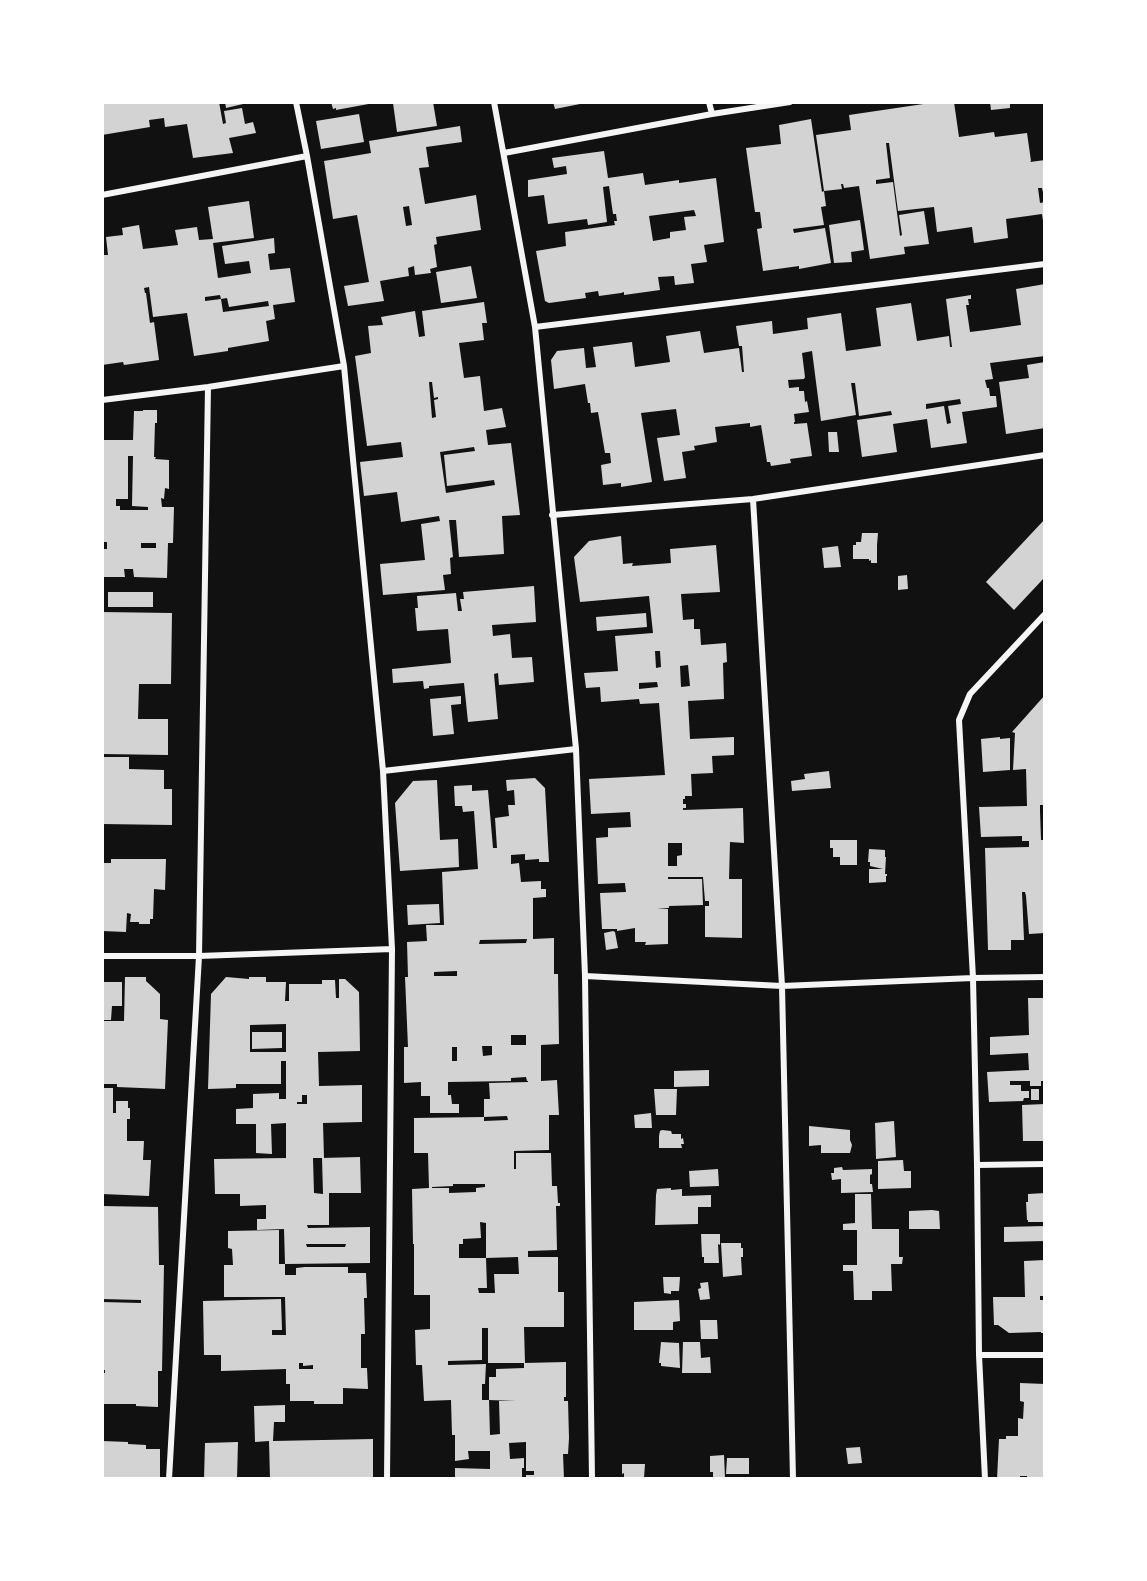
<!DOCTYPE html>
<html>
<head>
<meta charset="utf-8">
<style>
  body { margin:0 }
  #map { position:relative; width:1147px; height:1581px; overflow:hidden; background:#111; font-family:"IBM Plex Sans",sans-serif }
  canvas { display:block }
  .frame { position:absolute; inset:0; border:104px solid #fff; pointer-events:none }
</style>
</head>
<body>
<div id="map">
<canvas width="1147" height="1581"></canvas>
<div class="frame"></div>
</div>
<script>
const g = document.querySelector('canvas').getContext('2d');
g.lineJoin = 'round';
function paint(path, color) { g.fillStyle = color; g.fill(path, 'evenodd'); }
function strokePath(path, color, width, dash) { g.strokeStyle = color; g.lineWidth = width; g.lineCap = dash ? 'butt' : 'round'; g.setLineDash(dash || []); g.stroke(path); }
paint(new Path2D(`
  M102,102h117l4,22 3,-1 -2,-12 18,-3 3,16 8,-2 3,11 -27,5 4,15 -40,5 -6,-34 -22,3 -1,-9 -15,2 1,7 -48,8z
  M225,102h18v2l-17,4z
  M331,102h43v1l-38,7v-2l-3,1z
  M396,102h37l4,24 -40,6 -4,-29z
  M553,102h32v1l-30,6z
  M937,102h17l5,35 35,-5 1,5 32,-4 4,28 -1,1 15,-2v36l-1,1 -2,-9h-4l2,15 5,-1v25h-1l-2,-13 -36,5 2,19 -34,5 -2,-16 -35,5 -3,-25 -36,4 -9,-68h-3l4,35 -14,2v4l17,-2 7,54 2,-1 -3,-20 25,-4 5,33 -25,3 1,7 -35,5 -11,-73 -15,2 -1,-4h-2l1,5 -18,2 -8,-56 35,-5 -2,-15z
  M990,102h20v6l-19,2z
  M359,114l5,28 -43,7 -5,-28z
  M811,119l11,73 2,-1 2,15 -5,1 3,18 -31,4 1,4 31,-5 6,35 -32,6v-3l-36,5 -6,-42 5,-1 -2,-16h-5l-9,-64 35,-4 -2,-19z
  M460,126l2,16 -36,5 3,20 -10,1 6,36 51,-9 5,35 -45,7 1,7 -3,1 3,22 -7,2 1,4 -16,2 -1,-9 -6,2 1,8 -29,5 4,20 -36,5 -4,-20 25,-4 -12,-67 -24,4 -9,-58 47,-8 -2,-12zM409,206l3,19 -6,1 -3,-19z
  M604,151l4,27 35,-5 2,12 34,-5v3l37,-5 8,64 -20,3 3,17 -16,2 3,19 -19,2 -1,-9 -16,1 2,13 -36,5v-3l-3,1 -22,3 -1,-5 -13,2 1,5 -37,5 -4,-2 -9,-50 30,-5 -1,-14 50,-7 -1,-4h3l-1,-7h-3l-4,-28 -6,1 4,35 -19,3 -1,-6 -39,5 -4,-29 -16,2v-17l39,-6 -1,-8 -12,2 -2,-10zM694,210l2,6 -12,1 2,13 -16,2v6l-17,3 -4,-25z
  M249,201l5,37 -41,5 5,35 33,-5 -2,-12 -24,3 -3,-18 52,-8 1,15 -7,1 2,16 20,-2 5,34 -22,3 2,14 -9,2 3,20 -41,7v3l-34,5 -7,-43 -34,4 -4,-30 -5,1 1,5h1l4,30 4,-1 5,38 -35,5 -1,-3 -21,3v-110h6l-2,-18 17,-2 -1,-7 17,-3 4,24 35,-4 -3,-15 22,-3 2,13 14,-1 -5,-32zM220,295l1,4 6,-1 2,9 39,-6 1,5 -46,6 -2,-13 -16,2v-4z
  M860,220l4,30 -13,2 1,10 -18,1 -5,-38z
  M471,266l6,32 -36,5 -5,-31z
  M1045,284v72l-55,7 3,16 -8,1 2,8h2l1,8h6l1,11 -35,5 5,31 -36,5 -4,-29 -34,5 4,28 -35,5 -5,-37 35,-5 -1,-4 -32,5 -4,-33h-4l5,32 -35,6 -9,-70 -10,2 3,24 -1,2 -16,1 1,8 10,-1v4h5l1,11 2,-1 2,11 -15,2 1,8h-1v2l13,-1 5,33 -22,3 1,4 -20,3 -1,-4h-3l-6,-37 -11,2v-4l-35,4 2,15 -23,4 1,4 -13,2 4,26 -22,3 -7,-43 23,-3 -4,-26 -35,4 11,69 -31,5v-4l-18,2 -2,-20 10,-2 -1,-10h-5l-7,-41 -7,1 -1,-10h-2l-3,-19 -31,5 -3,-29 6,-9 27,-3 2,20 10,-1 -3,-20 39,-5 3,25 35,-5 -4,-26 34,-5 4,22 35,-5 3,24h2l-2,-26h-3l-3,-20 36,-5 1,13 35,-5 -1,-11 34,-5 5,38 35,-5 -5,-38 35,-5 6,38 32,-5 1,11h2l-6,-48 25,-4v4h-3l1,6h-3l4,27 16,-2 35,-5 -5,-36zM960,399l1,5 -13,2 3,17 -4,1 -3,-18 -18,3v-5z
  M484,302l3,21h-5l2,17 -25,3 5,35 16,-2 4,35 18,-3 4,19 -20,3 2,15 23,-2 9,72 -18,1 2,38 -45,3 -3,-37h-7l4,37 -3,1 1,16 -8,1 2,15 -62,5 -3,-31 45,-4 -4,-36 19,-3 -1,-5 -38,6 -4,-30 -33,4 -4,-34 43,-5 -2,-15 -34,4 -12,-90 16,-3 -3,-27 15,-1 -2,-8 34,-6 4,26 6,-1 -3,-25zM429,382h3l2,16 4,-1v2l-4,1 2,17 -4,1zM474,447l1,4 -31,4 3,31 47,-6 1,5 -49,8 -6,-41z
  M1045,362v66l-39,6 -7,-52 30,-4 -2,-13z
  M143,410h14v13h-2l-1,34h2l-1,2 14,1v29l-4,-1 -1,11 -3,-1 1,9h12l-1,36h-5l-1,35 -33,-1 -1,-8h-9l1,8h-23v-28h5v-7h-5v-102h31l1,-29h9zM128,456h5l-1,50 16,1v3h-28v-4h-4v-7h12zM141,543h15v5h-15z
  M828,432h9l2,20h-10z
  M1045,519v58l-31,33 -28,-28z
  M862,533h16l-1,12v18h-6v-3l-2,1v-2h-16v-14h3v-3h5z
  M621,536l2,28 10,-1 -1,3 39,-3 -1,-14 46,-4 4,47 -39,2 2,26 11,-1v10h6l1,16 25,-2 1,19 -4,1 1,36 -36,2 2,38 44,-2v18l-22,1 1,17 -22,1 1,22h-7v3h-2v5h3v4h-3v2l60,-2 1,35 -14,-1 -1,37h13v59l-37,-1v-31h4v-5h-4l-2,-24h-35v2h34l1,26 -34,1v2h-12l11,1v35l-23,1 1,-3h-11v-14l-18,3v-2h-15l-2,-36 26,-1 -1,-8v-1l-27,1 -2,-46 12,-1v-9l23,-1 -1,-15 -39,2 -2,-35 76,-4 -6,-72 -19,1 -1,-5 -38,3 -1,-15 -14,1 -2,-15 34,-2 -3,-35 38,-3 -4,-37 -69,6 -6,-45 15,-16zM655,651h5l1,16 -5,1zM688,665l2,21 -9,1 -1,-21zM657,682l1,5 -19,2v-6zM668,843h14v12l-5,1v10h-9z
  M838,546l3,21 -17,1 -2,-20z
  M907,575l1,14 -10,1v-14z
  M534,586l2,36 -44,3 1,11 17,-2 2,24 20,-1 2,25 -35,3 -1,-12 -4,1 4,45 -30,3 -4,-39 -35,3v2l-5,1 -1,-8 -30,2 -1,-14 59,-6 -3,-34 -31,2 -2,-23h3l-1,-12 39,-3 2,18h4l-2,-12h4l-1,-7z
  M108,592h45v15h-45z
  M102,612l70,1 -1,71h-32l-1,35h30v36l-66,-1z
  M646,613l1,14 -50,4 -1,-14z
  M1045,695v110h-5v6l1,29h4v93l-16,1 -3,-38 -1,-4h-3l2,48h-13v10h-23l-3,-102 44,-1v-6h-7v-5l-41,1 -2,-30 48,-1 -1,-37 -13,1 2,-37 -3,-1z
  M461,696v8l-10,1 3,29 -21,2 -3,-37z
  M1000,737v2l10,-1v32l-27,2 -2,-33z
  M102,757h27v12l35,1v19h8v36l-70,-1z
  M829,771l2,17 -39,3 -1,-10 14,-2 -1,-5z
  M535,778l10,10 4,74h-10v-3l-14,1v-6l-14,1v9l8,-1 2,19 20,-1v8h5v8l-13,1v41l21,-1v36h4l1,70 -18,1v36l16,-1 2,35h-10v35l-35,1v18h2v-16h35l1,33h5l1,17h2v3h-4l1,44 -29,1v6h30v35h6v35h-40l1,36h-37v-35h-6v32l-34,1v4l38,-1 -1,20h-3v16h7l1,35 10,-1 -1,-33h17l-27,-1v-23h7v-8l28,-1v-5l42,-1v35h-2v4h4l1,37 -1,16h-5l1,25h-38v-4h8v-4h-8v-29l-17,1 1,16 14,-1v10h-2v11h-67v-11l35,1v-18h-22l1,8 -14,2v-26h-3l-1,-35 -27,1 -2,-36h-6l-1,-35 15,-1v-34h-16v-51h-1l-1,-55 17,-1 -1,-35h-14v-35l70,-1v-18h6l-1,-16 39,-1v-1h-1l-1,-4 -15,1v3l-63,1v13h3l1,9h7v9h-29v-17h-9v-14l-17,1v-36h4l-3,-70h3l-1,-35 20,-1 -1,-16h18l-2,-53 36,-3 -4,-58 -11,1 -1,-6h-7l-1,-20 18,-1v6l16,-1 5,58h4l-2,-30 14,-2 -1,-11h7l-1,-15 -7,1 -1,-11zM527,939l-1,4 -47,1 1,-4zM457,971v5h-23v-4zM511,1035h15v10h-15zM482,1046h10v9l-9,1zM452,1047h5v14h-5zM507,1116l1,4 -24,1v-4zM453,1184h32v3l-9,1v4l-27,1v-5h-17v-1l21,-1zM480,1222l6,1v35l32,-1 1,17h-25l1,19h-16l-1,-5h9l-1,-30h-27v-14h4v-5l18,-1z
  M437,780l3,60 18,-1 1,28 -59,4 -5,-68 18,-22z
  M830,840h27v25h-17v-8h-7v-9h-3z
  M869,849l16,1v7h1l-1,17h2v2h-1v6l-17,1v-14h14l-13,-3v-4h-2z
  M111,859h55l-1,31 -11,-1 -1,30h-3v5h-11v-2h-9l1,-8 -4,-1 -1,19 -24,-1v-68h9z
  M439,904l1,19 -32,2 -1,-20z
  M613,931l2,1 3,16 -12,2 -2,-17z
  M125,977h21v4l14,13v25l8,1 -3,69 -48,-2v-3h-13v4h9v25h3v-12h12v7h2v11h-3v22h17l-1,19h8l-2,36 -47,-2v-173h22z
  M226,977l23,2v-2h17v5h20l-1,19h4v-17h33v-4h13l1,18h3v-19h6l14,13 1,59 -42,1 1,34 43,-1v37l-39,1 1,35h-11l1,35 9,1 -1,-36 38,-1 1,36h-32v32h-22l1,3 62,-1v36l-85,1 -1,-35 -27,1v-11h9v-14l-26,1v-12h-25l-1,-35 72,-1v-35l-15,1 1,30 -16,-1v-29h-20v-15l17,-1v-14l26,-1v6h7v-38h-5v23h-45v4l-28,1 3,-95zM286,1024v28h-36v-27zM302,1095h5v9h-10v-2h5zM306,1244h40l-1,3h-38z
  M102,982h20v24h-10l-1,14h-9z
  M1028,998h17v83h-4v5h-11v-5h-20v4h11v6h8v7h-5l-1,3 -34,1 -2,-30 42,-2 -1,-17 -38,2v-18l39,-2z
  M252,1032h30v16l-30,1z
  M709,1070v16l-35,1v-16z
  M654,1089h23l-1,26h-20z
  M1031,1089h8v11h-8z
  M1045,1104v37h-22l-1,-36z
  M651,1113l1,15h-17l-1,-13z
  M894,1121l2,36 -20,2 -1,-36z
  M809,1126l41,4v10l2,5 -2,8h-29v-8l-12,1z
  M662,1130l9,1 1,3h9v5l2,-1 1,6h-3l1,4h-23v-12l1,-5z
  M903,1160l1,11h7v17l-33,1v-28z
  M842,1167l1,3 29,-1v5l-2,1v9h2l1,8 -32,1v-14l-9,1 -1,-7h3v-5z
  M718,1169l1,17 -29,1 -1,-16z
  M671,1188v2l11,-1v7l29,-1v12h-13v17l-43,1 1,-30 1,-6z
  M1045,1193v29h-17v-2h-1l-1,-18h2v-8z
  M855,1194h16l1,35h27v28h4l-1,7h-11l1,27h-20v9h-18l-1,-29h-10v-6h14v-35h-14v-6l12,-1z
  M102,1206l56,1 1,58h5l-2,106h-4v36l-22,-1v-2h-34v-31h3v-3h-3v-68l39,1v-3l-39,-1z
  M932,1210l7,1 1,18h-31v-18z
  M1045,1226v15l-41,1v-15z
  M279,1230v34h6v11h11v-7l9,-1h43v6h18l1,25h-3l1,36h-4v34h6l1,21 -25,-1v16h-29v-3h-24v-17h-4v-15l-65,2v-16h-17l-1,-54 78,-2 1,31h-10v5h14l-1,-38h-61v-32h9l-1,-16 -4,-1v-17zM299,1363h4v3l10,-1v4h-14z
  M701,1234h19v11l-2,-1 1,19h-15v-6h-2z
  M721,1243h20v5h2v9h-2l1,18 -19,2z
  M1045,1260v36h-5v4h5v33h-4v-1l-32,1 -11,-8h-4l-1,-28h32l-1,-36z
  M663,1277h17l-1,14h-8v3l-7,-1z
  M708,1282l2,17 -10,1 -2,-11 3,-1 -1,-5z
  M679,1300l1,21 -7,1v8h-39v-28z
  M700,1320h17l1,19h-17z
  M661,1342l18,1 1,25 -19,-2v-3h-2z
  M683,1342h17l1,16 9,-1 1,16h-29z
  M1020,1383l25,1v95h-18v-3h-7v3h-23l2,-40h7v-3h12v-18l5,1 1,-17 -4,-1z
  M285,1405v17h-11l-1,19 100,-2v40h-103l-1,-38 -14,1 -1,-36z
  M102,1441l26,1v2l18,1v4h14v30h-58z
  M238,1442l-1,37h-33l1,-36z
  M860,1447l2,16 -14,1 -2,-16z
  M724,1455l1,23 -12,1v-7h-3v-16z
  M727,1458h22v16h-23z
  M622,1464h23l-1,14h-20v-5l-2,1z`), '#d3d3d3');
strokePath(new Path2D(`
  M296,102l11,54 37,210 39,405 9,178 -5,530
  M494,102l41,225 41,422 9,227 7,503
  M709,102l3,12
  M504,153l208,-39 78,-12
  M102,195l205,-39
  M535,327l510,-63
  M102,400l106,-13 136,-21
  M753,499l29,487 11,493
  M552,515l201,-16 292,-44
  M383,771l193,-22
  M102,956h97l193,-7
  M585,976l197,10 191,-8 72,-1
  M977,1165l68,-1
  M979,1355h66
  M169,1479l30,-523 9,-569
  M985,1479l-6,-124 -2,-190 -4,-187 -14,-258 11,-26 75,-80`), '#f5f5f5', 6);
</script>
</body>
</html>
